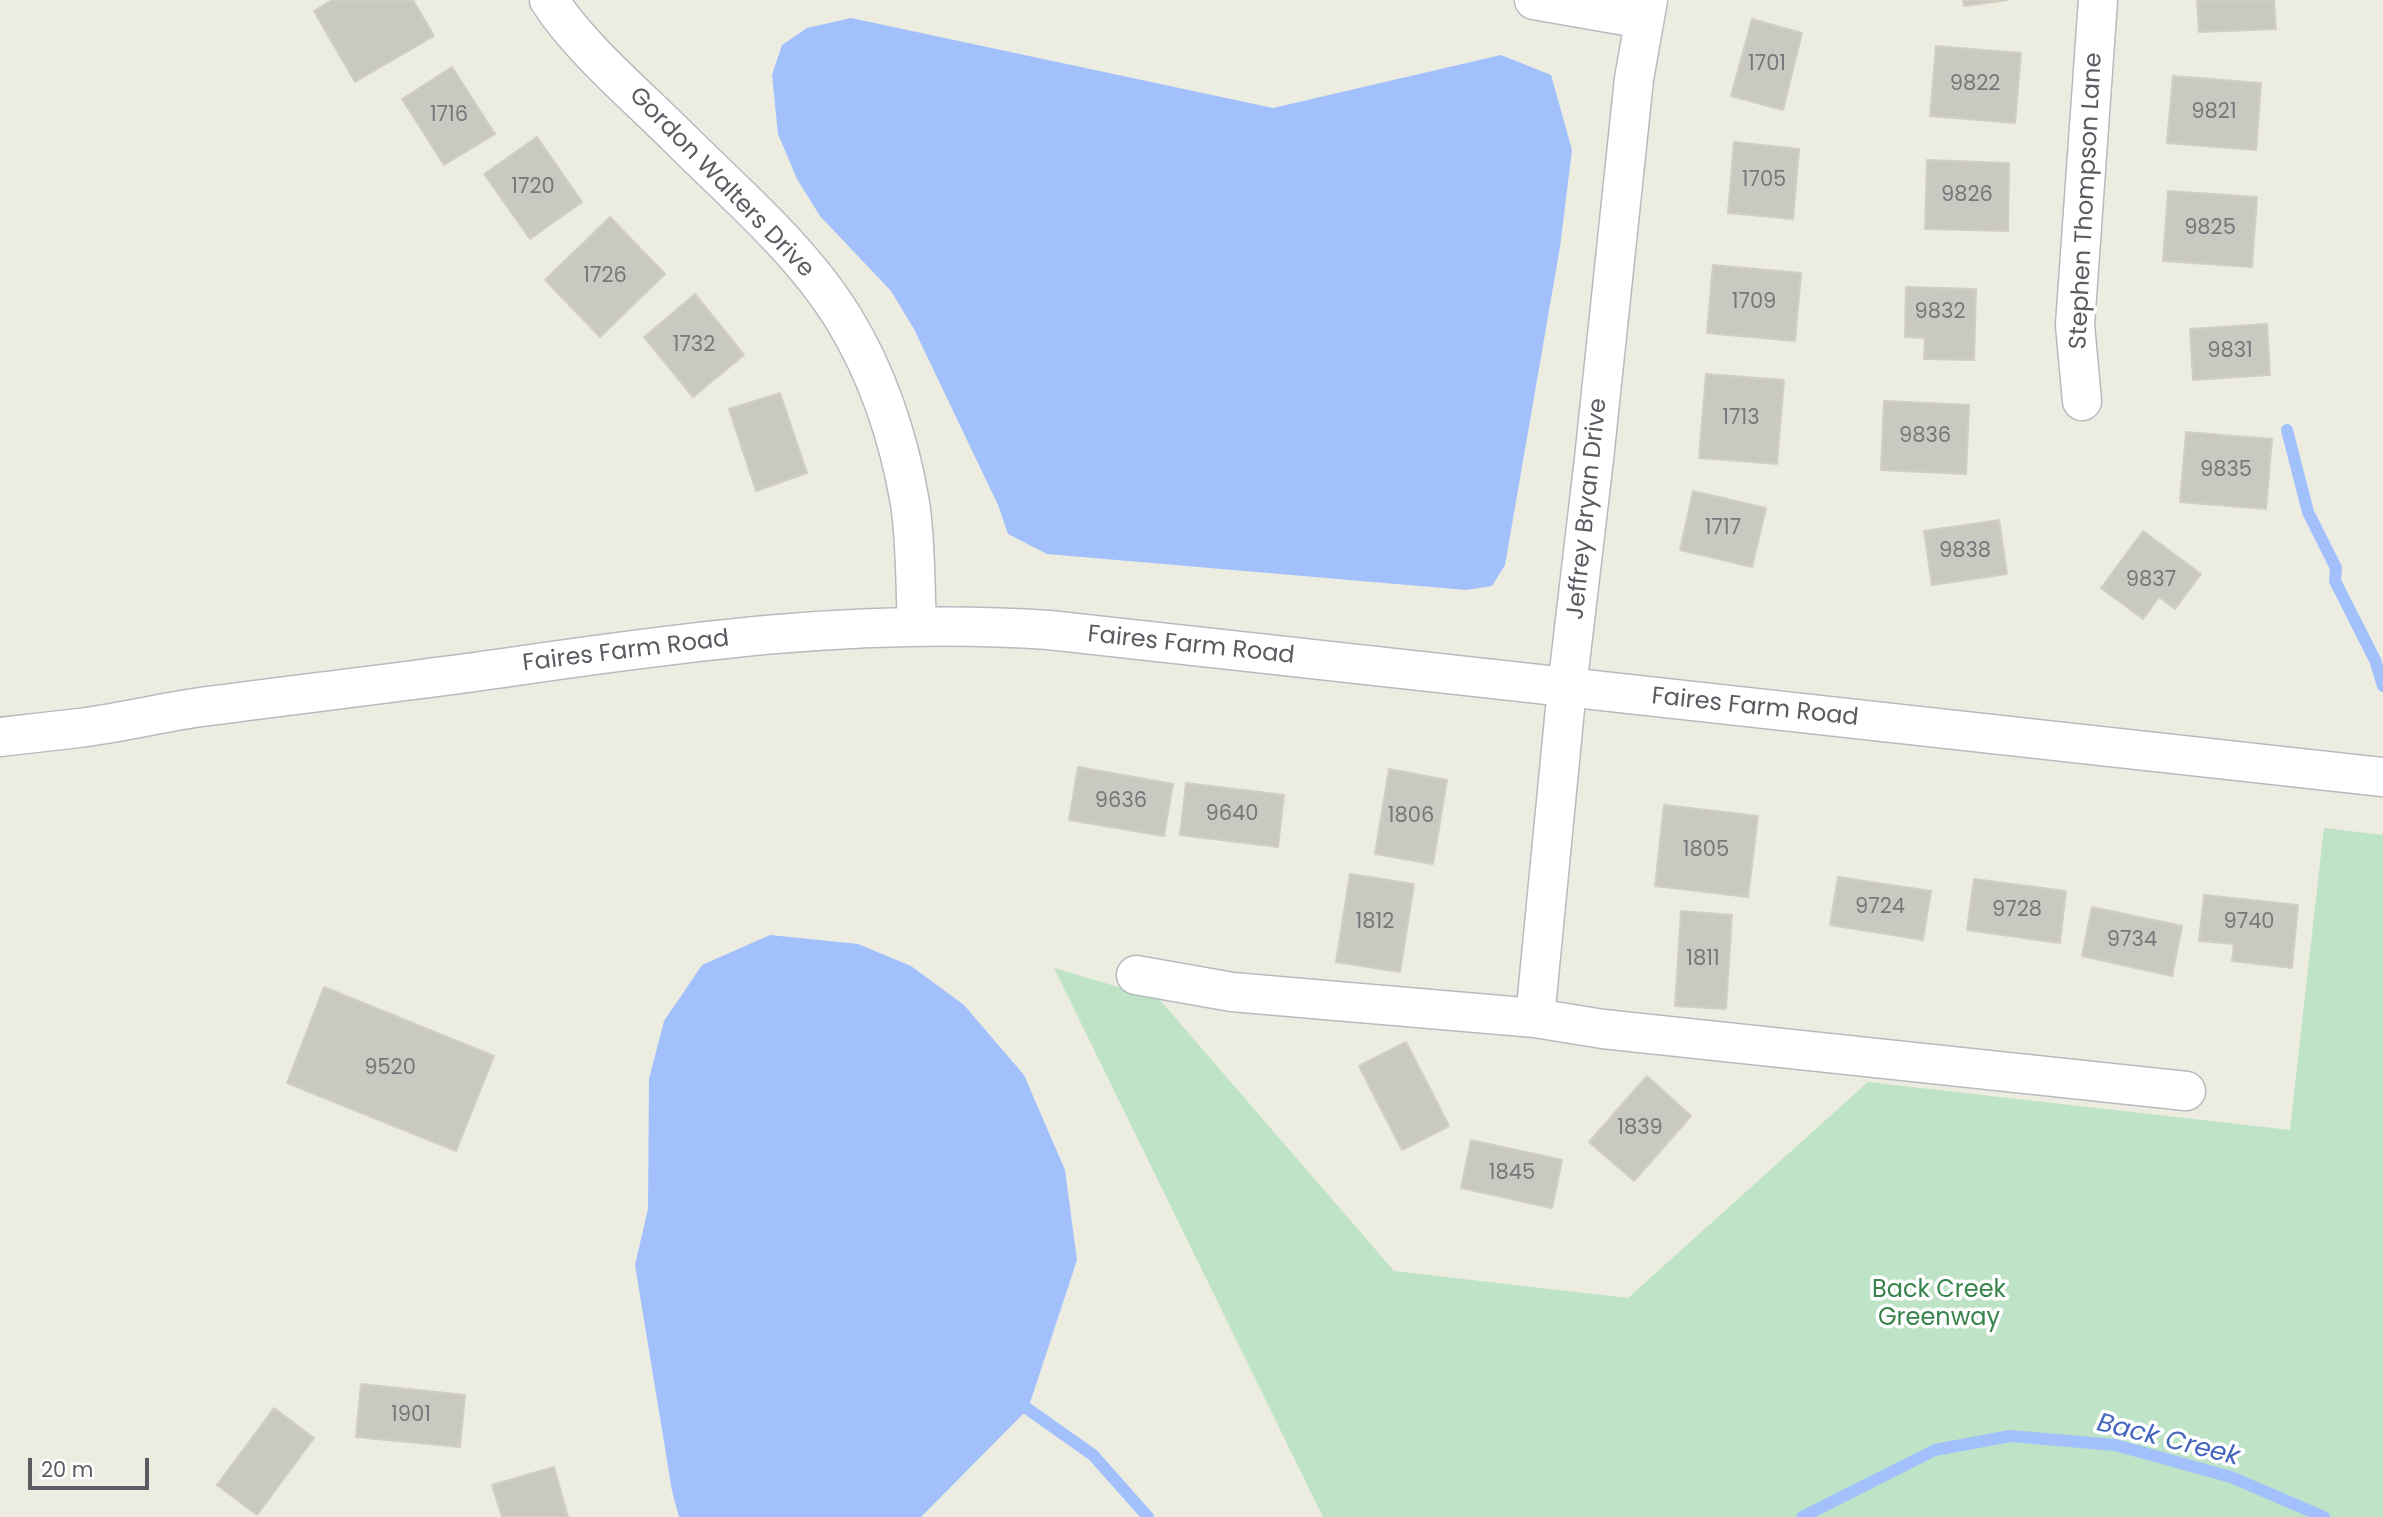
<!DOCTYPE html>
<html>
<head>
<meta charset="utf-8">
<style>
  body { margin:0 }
  #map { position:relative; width:2383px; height:1517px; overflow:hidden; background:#ecece1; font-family:Poppins,sans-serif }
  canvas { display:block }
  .scale { position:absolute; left:28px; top:1458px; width:121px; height:32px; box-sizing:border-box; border:4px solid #5a5c62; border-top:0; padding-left:9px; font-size:21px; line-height:24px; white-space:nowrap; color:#5a5c62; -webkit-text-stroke:5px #fff; paint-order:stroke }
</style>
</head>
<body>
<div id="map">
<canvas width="2383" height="1517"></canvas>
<div class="scale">20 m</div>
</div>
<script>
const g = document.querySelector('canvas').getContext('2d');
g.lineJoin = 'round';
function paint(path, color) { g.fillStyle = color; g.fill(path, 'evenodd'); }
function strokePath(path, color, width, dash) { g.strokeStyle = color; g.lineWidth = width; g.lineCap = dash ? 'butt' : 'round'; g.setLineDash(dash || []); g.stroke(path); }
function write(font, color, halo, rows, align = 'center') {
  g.font = font + ' Poppins,sans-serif'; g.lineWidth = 7; g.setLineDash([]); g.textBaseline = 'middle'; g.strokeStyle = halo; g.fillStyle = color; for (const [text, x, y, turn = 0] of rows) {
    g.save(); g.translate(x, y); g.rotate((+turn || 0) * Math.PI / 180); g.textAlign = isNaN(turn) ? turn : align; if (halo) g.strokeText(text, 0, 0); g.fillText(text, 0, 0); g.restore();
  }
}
paint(new Path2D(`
  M2324,828l59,7v682h-1060l-269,-549 105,31 235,272 234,27 240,-216 422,48z`), '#bee3c6');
paint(new Path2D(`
  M851,18l422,90 228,-53 50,20 21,75 -12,97 -55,318 -13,21 -26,4 -419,-36 -39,-20 -10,-29 -84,-176 -23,-38 -71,-75 -23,-37 -19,-45 -6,-59 10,-30 25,-17z
  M770,935l88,9 53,22 53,39 60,70 41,95 12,90 -49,149 -107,108h-242l-7,-26 -37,-226 13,-56 1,-130 15,-58 38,-56z`), '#a2c1fc');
strokePath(new Path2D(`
  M2287,430l21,82 28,56 -1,13 40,79 8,26
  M1015,1400l78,55 55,62
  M1802,1517l133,-67 75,-14 105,9 116,32 93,40`), '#a2c1fc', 12);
const building = new Path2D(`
  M332,0h81l21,36 -79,46 -41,-71z
  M1963,0h45l-44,6z
  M2197,0h77l2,29 -77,3z
  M1752,19l50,14 -19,77 -52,-14z
  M1936,46l85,7 -6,70 -85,-7z
  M452,67l43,67 -51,31 -42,-66z
  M2173,76l88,7 -5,67 -89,-7z
  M537,137l45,65 -52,37 -46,-65z
  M1734,142l65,7 -6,70 -65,-6z
  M1927,160l82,3 -1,68 -83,-2z
  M2168,191l89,6 -5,70 -89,-6z
  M610,217l55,57 -65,63 -55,-57z
  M1713,265l88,8 -6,68 -88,-8z
  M1906,287l70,2 -2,71 -50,-1 1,-21 -20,-1z
  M695,294l49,61 -51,42 -49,-60z
  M2267,324l3,51 -77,5 -3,-51z
  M1706,374l78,6 -7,84 -78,-6z
  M780,393l27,80 -51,18 -27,-82z
  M1884,401l85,4 -3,69 -85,-4z
  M2186,432l86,7 -6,70 -86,-7z
  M1693,491l73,17 -14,59 -72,-17z
  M1999,520l8,54 -75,11 -8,-54z
  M2143,531l58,43 -26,35 -16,-12 -16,22 -42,-31z
  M1078,767l95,17 -9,52 -95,-16z
  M1389,769l58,11 -14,84 -58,-10z
  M1186,783l98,12 -6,52 -98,-12z
  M1664,805l94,11 -10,81 -93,-11z
  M1350,874l64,10 -14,88 -64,-10z
  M1838,877l93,14 -8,49 -93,-15z
  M1974,879l92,12 -6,52 -93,-13z
  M2204,895l94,10 -6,63 -60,-7 2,-17 -35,-3z
  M2092,907l90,19 -10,50 -90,-20z
  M1681,911l51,4 -6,94 -51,-3z
  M324,987l170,69 -38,95 -169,-68z
  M1406,1042l43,84 -47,24 -43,-84z
  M1647,1076l44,40 -57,65 -45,-39z
  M1471,1140l91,20 -10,48 -91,-20z
  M361,1384l104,11 -5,52 -104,-10z
  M274,1408l40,30 -57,77 -40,-30z
  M554,1467l14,50h-66l-10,-32z`);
paint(building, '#cac9c1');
strokePath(building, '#d1cfc0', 2);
const minor = new Path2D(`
  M549,0c31,48 86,94 127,135 58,58 125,114 168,184 34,56 55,120 66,184 6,39 5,83 7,122
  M1534,0l109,19
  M2082,401l-7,-76 23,-325
  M0,737c26,-3 53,-6 79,-9 39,-5 77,-14 115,-20 105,-14 211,-26 316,-41 179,-26 358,-50 539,-37l1334,147
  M1136,975l96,17 303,26 68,11 583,62
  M1535,1018l32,-330 27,-229 40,-380 14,-79`);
strokePath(minor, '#b9bac0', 41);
strokePath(minor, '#fff', 38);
write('21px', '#76777a', null, [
  ["1701",1767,65],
  ["9822",1975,85],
  ["9821",2214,113],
  ["1716",449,116],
  ["1705",1764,181],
  ["1720",533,188],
  ["9826",1967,196],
  ["9825",2210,229],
  ["1726",605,277],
  ["1709",1754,303],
  ["9832",1940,313],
  ["1732",694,346],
  ["9831",2230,352],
  ["1713",1741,419],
  ["9836",1925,437],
  ["9835",2226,471],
  ["1717",1723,529],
  ["9838",1965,552],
  ["9837",2151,581],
  ["9636",1121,802],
  ["9640",1232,815],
  ["1806",1411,817],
  ["1805",1706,851],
  ["9724",1880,908],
  ["9728",2017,911],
  ["1812",1375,923],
  ["9740",2249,923],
  ["9734",2132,941],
  ["1811",1703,960],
  ["9520",390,1069],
  ["1839",1640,1129],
  ["1845",1512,1174],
  ["1901",411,1416]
]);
write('24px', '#5a5c62', '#fff', [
  ["Gordon Walters Drive",721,183,46],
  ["Stephen Thompson Lane",2087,201,-87],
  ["Jeffrey Bryan Drive",1588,509,-84],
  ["Faires Farm Road",1191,646,6],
  ["Faires Farm Road",626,652,-7],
  ["Faires Farm Road",1755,708,6]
]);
write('24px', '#37834b', '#fff', [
  ["Back Creek",1939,1291],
  ["Greenway",1939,1319]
]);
write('italic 26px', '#4666be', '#fff', [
  ["Back Creek",2168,1441,14]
]);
</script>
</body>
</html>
